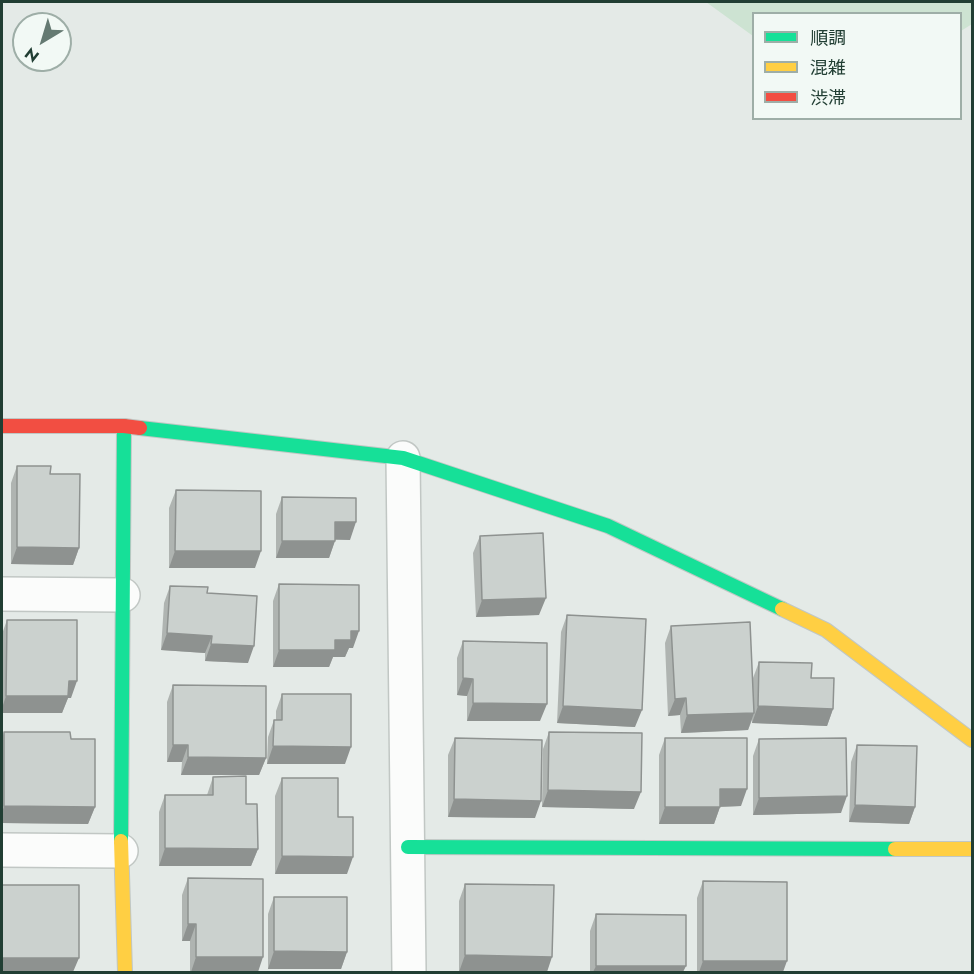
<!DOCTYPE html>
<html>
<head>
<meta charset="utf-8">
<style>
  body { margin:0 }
  #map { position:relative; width:974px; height:974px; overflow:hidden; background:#e4eae7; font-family:Jost,"Noto Sans JP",sans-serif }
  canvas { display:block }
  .frame { position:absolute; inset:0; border:3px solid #213e33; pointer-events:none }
  .legend { position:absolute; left:752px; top:12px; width:210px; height:108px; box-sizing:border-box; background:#f2f9f5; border:2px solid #9eaea7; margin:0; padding:8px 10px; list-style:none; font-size:18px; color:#213e33 }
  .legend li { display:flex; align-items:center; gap:12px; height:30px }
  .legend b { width:30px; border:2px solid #9eaea7 }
  .north { position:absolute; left:12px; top:12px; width:60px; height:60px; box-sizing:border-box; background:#f2f9f5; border:2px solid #9eaea7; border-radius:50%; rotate:218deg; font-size:16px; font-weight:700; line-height:24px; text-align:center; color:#213e33 }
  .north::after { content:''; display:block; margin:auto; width:21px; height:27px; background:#657a72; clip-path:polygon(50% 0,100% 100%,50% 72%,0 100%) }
</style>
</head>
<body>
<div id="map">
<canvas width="974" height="974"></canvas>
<div class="frame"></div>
<ul class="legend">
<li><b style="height:8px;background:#16e098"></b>順調</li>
<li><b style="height:8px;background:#ffcf43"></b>混雑</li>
<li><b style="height:8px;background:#f24e42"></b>渋滞</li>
</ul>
<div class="north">N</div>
</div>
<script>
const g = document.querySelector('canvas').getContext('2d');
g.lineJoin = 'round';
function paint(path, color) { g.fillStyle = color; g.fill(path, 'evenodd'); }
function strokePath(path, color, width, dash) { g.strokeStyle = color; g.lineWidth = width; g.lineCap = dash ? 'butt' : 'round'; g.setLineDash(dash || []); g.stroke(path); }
paint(new Path2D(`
  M706,2h266v22l-11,7 -1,-17h-206l-1,22z`), '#cde3d2');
const street = new Path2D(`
  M403,458l6,514
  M2,594l121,1
  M2,850l119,1`);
const fast = new Path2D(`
  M140,428l263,30 205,68 174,83
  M121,841l3,-415
  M408,847l487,2`);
const slow = new Path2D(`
  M782,609l44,21 146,110
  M121,841l4,131
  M895,849h77`);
const jam = new Path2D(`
  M2,426h122l16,2`);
strokePath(street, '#c1c7c4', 36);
strokePath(fast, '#c0c7c4', 16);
strokePath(slow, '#c0c7c4', 16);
strokePath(jam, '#c0c7c4', 16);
strokePath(street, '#fbfcfb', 33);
strokePath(fast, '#16e098', 14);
strokePath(slow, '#ffcf43', 14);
strokePath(jam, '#f24e42', 14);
paint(new Path2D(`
  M17,466l33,8 29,74 -6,17 -62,-1v-81z
  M176,490l79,78h-86v-60z
  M282,497l68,43h-15l-6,18h-53v-44z
  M480,536l59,79 -63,2 -3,-64z
  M279,584l74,64h-4l-4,9h-12l-4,10h-56v-66z
  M170,586l37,7 41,70 -43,-2v-8l-44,-3 3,-47z
  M567,615l68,112 -78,-4 4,-91z
  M7,620l64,78h-3l-6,15h-60v-79z
  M671,626l82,52 6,-16 52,16 22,31 -6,17 -75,-3v-3l-4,10 -67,3 -1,-18 -12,1 -3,-73z
  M463,641l77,80h-73v-25l-10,-1v-37z
  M173,685l93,73 -7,17h-78l1,-13h-15v-60z
  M282,694l63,70h-78l1,-27 6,-17h2v-9z
  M4,732l67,7 24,68 -7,17 -86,-1v-84z
  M549,732l85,77 -92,-2 1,-58z
  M455,738l80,80 -87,-1v-62z
  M665,738l76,68 -21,1 -6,17h-55v-69z
  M759,739l82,74 -88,2v-59z
  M857,745l58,62 -6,17 -60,-2 2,-60z
  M213,777l33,27 12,45 -7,17h-92v-54l6,-17h42z
  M282,778l65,96h-72v-78z
  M188,878l70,94h-68v-31h-8v-46z
  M703,881l80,91h-86v-74z
  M465,884l82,88h-88v-71z
  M274,897l73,55 -6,17h-73v-55z
  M596,914l87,58h-93v-41z`), '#afb4b1');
paint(new Path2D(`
  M335,522h21l-6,18 -21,-1z
  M282,541h53l-6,17h-53z
  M17,547l62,1 -6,17 -62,-1z
  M175,551h86l-6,17h-86z
  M546,598l-7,17 -63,2 6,-17z
  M351,631h8l-6,17h-4l-4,9h-12l-4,10h-56l6,-17 56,-10z
  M167,633l45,3 -7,17 -44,-3z
  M211,644l43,2 -6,17 -43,-2z
  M463,678l10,1 -6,17 -10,-1z
  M69,681h8l-6,17h-3l-6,15h-60v-5l4,-12z
  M686,698l-6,17 -12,1 7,-17z
  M473,703l74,1 -7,17h-73z
  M563,706l79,4 -7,17 -78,-4z
  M758,706l75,3 -6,17 -75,-3z
  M754,713l-6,17 -67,3 6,-18z
  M173,745h15l-6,17h-15z
  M273,746l78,1 -6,17h-78z
  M188,757l78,1 -7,17h-78z
  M720,789h27l-6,17 -27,1z
  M548,790l93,2 -7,17 -92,-2z
  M847,796l-6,17 -88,2 6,-17z
  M454,799l87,2 -6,17 -87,-1z
  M855,805l60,2 -6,17 -60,-2z
  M4,806l91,1 -7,17 -86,-1v-10z
  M665,807h55l-6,17h-55z
  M165,848l93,1 -7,17h-92z
  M282,856l71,1 -6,17h-72z
  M188,924h8l-6,17h-8z
  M274,951l73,1 -6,17h-73z
  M465,955l87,2 -5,15h-88z
  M196,957h67l-5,15h-67z
  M2,958h77l-6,14h-71z
  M703,961h84l-4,11h-84z
  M596,966h90l-3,6h-90z`), '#8e9290');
const building = new Path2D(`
  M17,466h34l-1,8h30l-1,74 -62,-1z
  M176,490l85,1v60h-86z
  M282,497l74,1v24h-21v19h-53z
  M543,533l3,65 -64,2 -2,-64z
  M279,584l80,1v46h-8v9h-16v10h-56z
  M170,586l38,1 -1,6 50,3 -3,50 -43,-2 1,-8 -45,-3z
  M567,615l79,4 -4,91 -79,-4z
  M7,620h70v61h-8l-1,15h-62z
  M750,622l4,91 -67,2 -1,-17 -11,1 -4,-73z
  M463,641l84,2v61l-74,-1v-24l-10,-1z
  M759,662l53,1 -1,15h23l-1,31 -75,-3z
  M173,685l93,1v72l-78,-1v-12h-15z
  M282,694h69v53l-78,-1 1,-26h8z
  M4,732h66l1,7h24v68l-91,-1z
  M549,732l93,1 -1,59 -93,-2z
  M455,738l87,2 -1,61 -87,-2z
  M665,738h82v51h-27v18h-55z
  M846,738l1,58 -88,2v-59z
  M857,745l60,1 -2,61 -60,-2z
  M246,776v28h11l1,45 -93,-1v-53h48v-18z
  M282,778h56v39h15v40l-71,-1z
  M188,878l75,1v78h-67v-33h-8z
  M703,881l84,1v79h-84z
  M465,884l89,1 -2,72 -87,-2z
  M2,885h77v73h-77z
  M274,897h73v55l-73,-1z
  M596,914l90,1v51h-90z`);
paint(building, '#cbd1ce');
strokePath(building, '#8e9290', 1.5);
</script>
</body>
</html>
